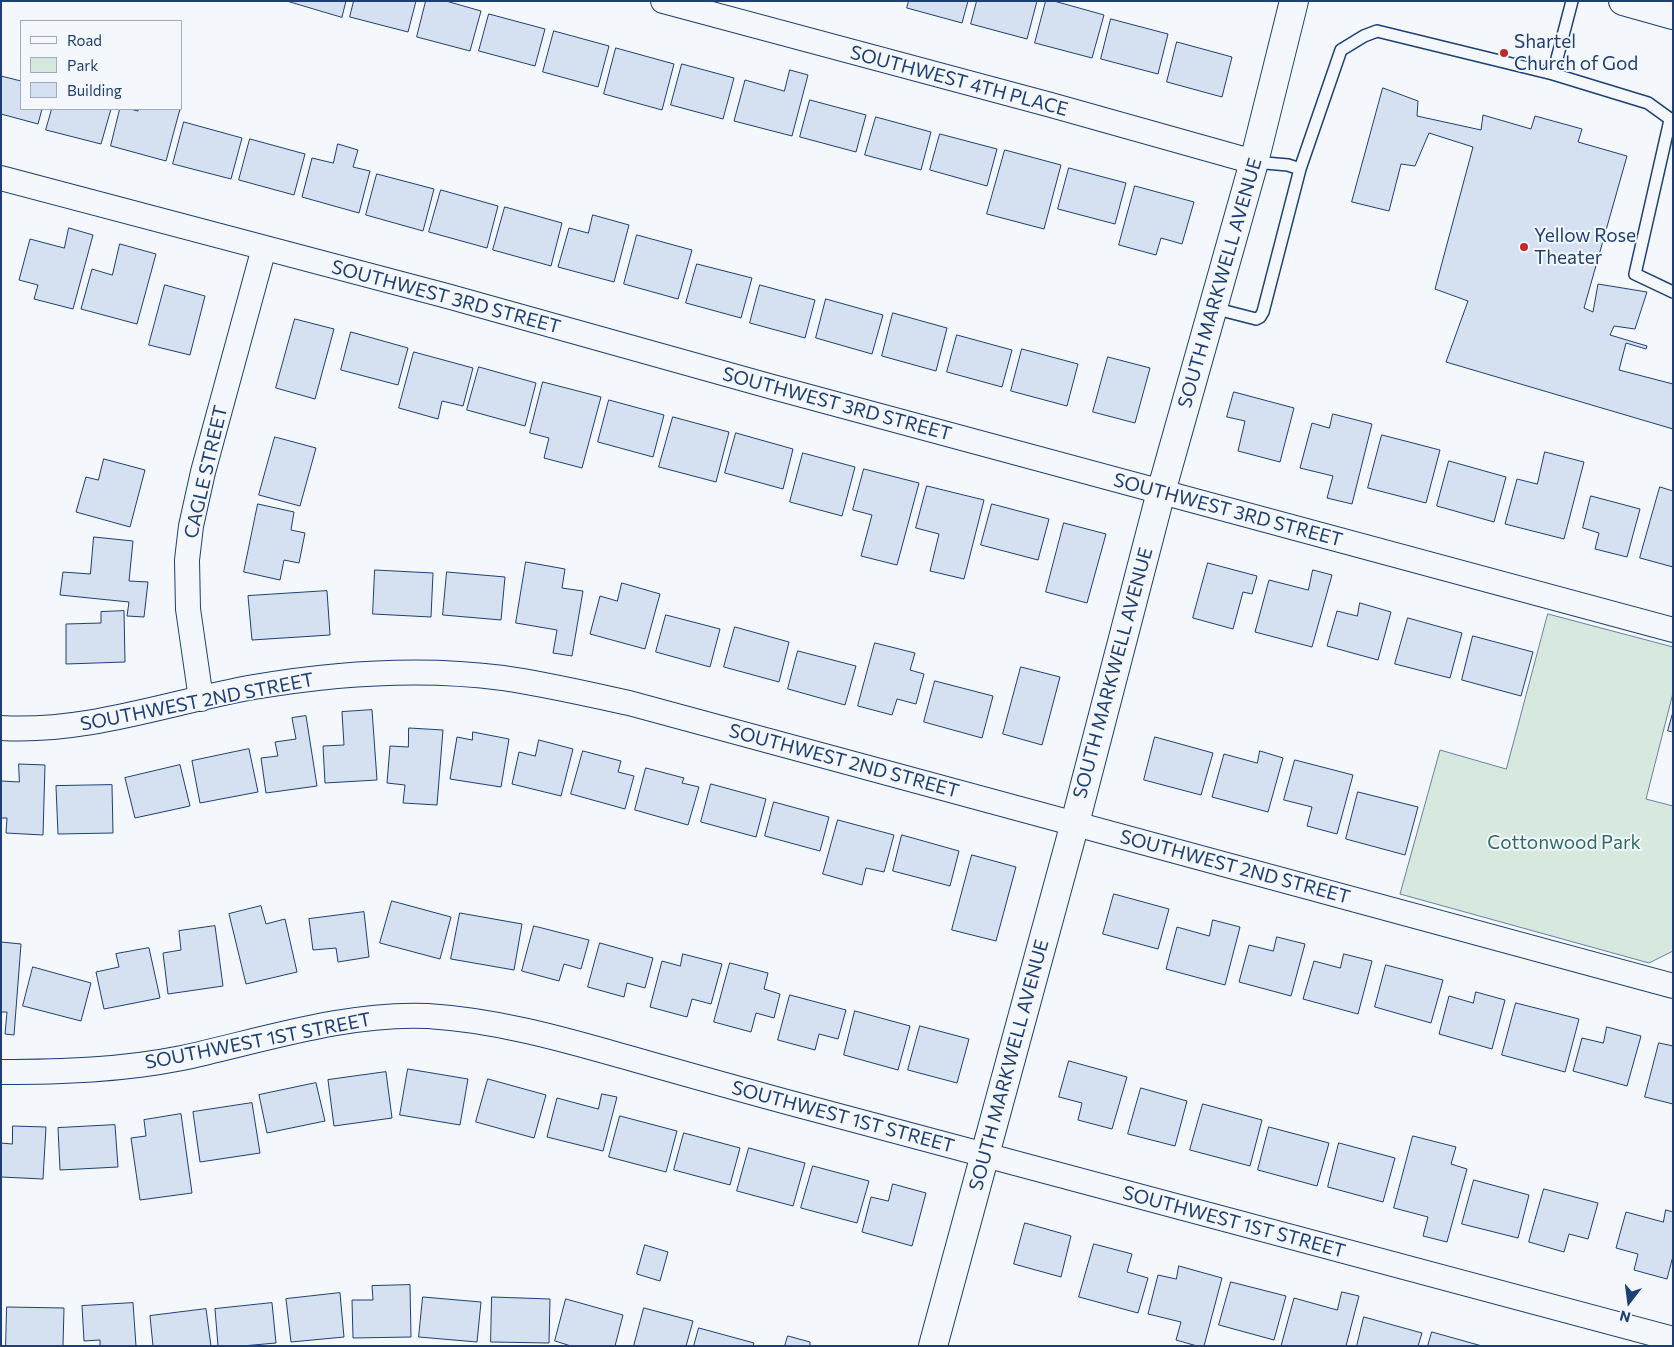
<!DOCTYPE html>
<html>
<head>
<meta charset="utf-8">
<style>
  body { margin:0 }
  #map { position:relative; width:1674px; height:1347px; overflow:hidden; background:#f4f7fb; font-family:Commissioner,sans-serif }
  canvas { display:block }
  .frame { position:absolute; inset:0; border:2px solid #1d3f73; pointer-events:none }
  .legend { position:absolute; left:20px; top:20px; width:162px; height:90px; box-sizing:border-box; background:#f4f7fb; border:1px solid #9eadc5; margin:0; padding:6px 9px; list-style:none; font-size:15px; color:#1d3f73 }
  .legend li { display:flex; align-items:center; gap:10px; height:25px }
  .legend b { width:25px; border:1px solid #9eadc5 }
  .north { position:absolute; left:1604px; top:1277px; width:50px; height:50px; -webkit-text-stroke:4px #f4f7fb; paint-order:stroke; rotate:195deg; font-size:14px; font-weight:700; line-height:20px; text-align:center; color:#1d3f73 }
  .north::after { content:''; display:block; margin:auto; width:18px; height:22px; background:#1d3f73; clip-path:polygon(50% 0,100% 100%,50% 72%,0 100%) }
</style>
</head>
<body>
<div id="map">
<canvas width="1674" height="1347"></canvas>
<div class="frame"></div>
<ul class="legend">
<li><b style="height:6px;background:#f4f7fb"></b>Road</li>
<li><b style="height:14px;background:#d7e8df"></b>Park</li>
<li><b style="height:14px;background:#d5e0f0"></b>Building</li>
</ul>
<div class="north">N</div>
</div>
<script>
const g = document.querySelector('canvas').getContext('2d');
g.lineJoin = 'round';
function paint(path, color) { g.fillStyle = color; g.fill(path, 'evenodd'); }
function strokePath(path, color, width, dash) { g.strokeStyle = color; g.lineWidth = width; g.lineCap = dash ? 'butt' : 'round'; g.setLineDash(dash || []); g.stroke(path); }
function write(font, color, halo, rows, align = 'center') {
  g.font = font + ' Commissioner,sans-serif'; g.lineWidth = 4; g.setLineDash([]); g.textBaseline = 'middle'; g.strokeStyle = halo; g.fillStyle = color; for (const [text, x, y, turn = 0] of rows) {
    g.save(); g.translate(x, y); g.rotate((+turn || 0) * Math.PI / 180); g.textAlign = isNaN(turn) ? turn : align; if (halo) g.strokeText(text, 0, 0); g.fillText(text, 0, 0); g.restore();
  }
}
const green = new Path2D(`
  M1548,614l125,33v46l-27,106 27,7v145l-24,12 -249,-69 40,-144 66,19z`);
paint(green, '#d7e8df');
strokePath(green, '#687fa3', 1);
const building = new Path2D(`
  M287,1h59l-4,16z
  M354,1h62l-8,31 -58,-15z
  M426,1h20l35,10 -11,40 -53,-14z
  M909,1h59l-6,22 -55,-15z
  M977,1h60l-10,38 -56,-15z
  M1046,1h8l50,14 -12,43 -57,-15z
  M489,14l56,15 -10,37 -56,-15z
  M1111,19l57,15 -10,40 -57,-15z
  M554,31l55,15 -11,41 -55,-15z
  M1177,42l55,15 -10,40 -55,-15z
  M616,48l58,16 -12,46 -58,-16z
  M682,64l52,14 -11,41 -52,-14z
  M790,70l18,5 -16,61 -58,-15 11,-41 39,11z
  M1,76l20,5v28h21l-4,15 -37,-10z
  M1383,88l35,13 -1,15 64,14 2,-15 48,14 4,-13 47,13 -4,13 49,14 -43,152 9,4 5,-28 49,8 -12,37 -21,-3 -4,9 37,11 -1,3 -20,-6 -7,27 54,14v45l-227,-67 22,-61 -33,-12 38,-142 -44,-14 -14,33 -14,-2 -12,47 -37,-9z
  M810,100l56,15 -10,37 -56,-15z
  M52,109h59l-10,35 -55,-14z
  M120,109h10l8,2 1,-2h41l-14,52 -55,-15z
  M876,117l55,15 -10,38 -56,-15z
  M184,122l58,16 -11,41 -58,-15z
  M940,134l57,15 -10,37 -57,-16z
  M250,139l55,15 -11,41 -55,-15z
  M338,144l20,6 -5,17 17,4 -11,42 -57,-16 10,-39 21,5z
  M1005,150l56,15 -17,64 -57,-15z
  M1069,168l57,15 -11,41 -57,-15z
  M377,174l57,15 -11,42 -57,-16z
  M1135,186l59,16 -12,42 -21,-6 -5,17 -37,-10z
  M441,190l57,16 -11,42 -58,-16z
  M505,207l57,16 -11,43 -58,-16z
  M593,215l36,10 -15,57 -56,-15 11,-39 19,5z
  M69,228l24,7 -20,74 -39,-10 4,-14 -19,-5 11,-41 34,9z
  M637,235l55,15 -14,49 -54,-15z
  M120,244l36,10 -19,70 -56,-15 11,-40 20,6z
  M697,264l55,14 -11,40 -55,-15z
  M165,285l40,11 -15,59 -41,-10z
  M760,285l55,15 -10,38 -55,-15z
  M826,299l57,16 -11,39 -56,-16z
  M893,313l54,15 -11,43 -54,-15z
  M295,319l39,10 -19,70 -39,-11z
  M351,332l57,16 -10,37 -57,-15z
  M957,335l55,15 -10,37 -55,-15z
  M1022,349l56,15 -11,42 -56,-15z
  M414,352l59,16 -10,38 -21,-5 -4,18 -39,-11z
  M1108,357l42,11 -15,55 -42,-11z
  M479,367l57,16 -11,43 -58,-16z
  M543,382l58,15 -19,71 -38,-10 5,-20 -19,-5z
  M1234,392l60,16 -14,54 -42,-11 7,-30 -18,-4z
  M609,400l55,15 -11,42 -55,-15z
  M1333,414l39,10 -20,80 -25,-6 6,-22 -33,-8 12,-45 17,5z
  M673,417l56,15 -13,50 -57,-15z
  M736,433l57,16 -10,40 -58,-16z
  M1382,435l58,15 -14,53 -58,-15z
  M275,437l41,11 -16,58 -41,-11z
  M1545,452l39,10 -20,77 -59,-15 12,-45 20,5z
  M803,453l52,14 -13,49 -52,-14z
  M104,459l41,11 -15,57 -54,-15 10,-35 12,3z
  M1449,461l57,16 -12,45 -57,-16z
  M864,469l55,14 -22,82 -36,-9 11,-41 -19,-5z
  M927,486l57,14 -20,79 -34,-8 9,-37 -23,-6z
  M1660,487l13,4v76l-33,-9z
  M1591,496l49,13 -13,48 -32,-8 4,-16 -16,-5z
  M258,504l36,8 -3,18 14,3 -6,30 -15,-3 -4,20 -36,-8z
  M992,504l57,15 -11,41 -57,-15z
  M1064,523l42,11 -19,69 -41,-11z
  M94,537l39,4 -4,40 19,1 -4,35 -17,-1 2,-14 -69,-7 3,-23 27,2z
  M526,562l39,7 -3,19 21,3 -11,65 -19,-3 4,-23 -41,-7z
  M1208,563l49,13 -5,18 -9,-2 -10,37 -40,-11z
  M375,570l58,3 -2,44 -58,-3z
  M1313,570l19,5 -20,72 -57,-15 14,-52 39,10z
  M447,572l58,5 -4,43 -58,-5z
  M622,583l38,11 -15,55 -55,-15 10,-38 17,5z
  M327,591l3,44 -78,5 -4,-44z
  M1360,603l31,9 -13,48 -51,-14 10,-35 20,5z
  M124,611l1,51 -59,2v-40l35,-1v-11z
  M666,615l54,14 -10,38 -54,-15z
  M1408,618l54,15 -12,45 -55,-14z
  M735,627l54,15 -10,40 -55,-15z
  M1473,636l60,16 -12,44 -59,-16z
  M875,643l40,10 -5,17 14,4 -8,30 -19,-5 -5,16 -34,-9z
  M798,651l58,15 -11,39 -57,-16z
  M1021,667l39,10 -18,68 -39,-11z
  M935,681l58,15 -11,42 -58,-16z
  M372,710l5,70 -52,3 -2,-37 21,-1 -2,-33z
  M1673,712v20l-5,-1z
  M306,716l11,70 -51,7 -5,-35 17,-2 -3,-14 21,-3 -4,-21z
  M409,728l34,2 -6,75 -34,-2 2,-18 -18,-2 3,-37 18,1z
  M473,732l36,7 -8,48 -51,-8 7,-42 15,3z
  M1155,737l58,16 -12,42 -57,-15z
  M539,740l34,9 -12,47 -49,-12 7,-32 16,4z
  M249,749l9,43 -58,11 -8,-42z
  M583,751l38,10 -3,11 16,4 -9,33 -54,-15z
  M1260,751l23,7 -15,54 -56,-15 12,-43 33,9z
  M1295,760l58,15 -16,59 -30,-8 5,-19 -28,-7z
  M19,764l26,1 -2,70 -37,-2 1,-15h-6v-37l18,1z
  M180,765l10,41 -55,12 -10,-40z
  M646,768l38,10 -2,5 17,4 -11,38 -53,-15z
  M711,784l55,15 -10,38 -55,-15z
  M112,785l1,48 -55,1 -2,-48z
  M1358,792l60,15 -13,48 -59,-16z
  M774,802l55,15 -9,34 -55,-15z
  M838,820l56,15 -10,37 -18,-4 -4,17 -39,-11z
  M902,835l57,16 -9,35 -57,-15z
  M972,855l44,12 -20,74 -44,-11z
  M1114,894l55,15 -11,40 -55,-15z
  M392,901l59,16 -11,42 -60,-16z
  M261,906l5,18 19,-5 12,53 -51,12 -17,-70z
  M364,912l5,45 -31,5 -2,-14 -23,2 -4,-31z
  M460,913l62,11 -8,46 -63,-11z
  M1213,920l27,7 -15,58 -59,-16 11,-42 32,9z
  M215,926l8,60 -55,8 -5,-41 18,-3 -2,-19z
  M534,926l55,14 -8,29 -17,-5 -5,17 -37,-10z
  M1277,937l28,7 -14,52 -52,-14 10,-37 24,6z
  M1,942l20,2 -7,91 -9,-1 2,-22h-6z
  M600,943l53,15 -8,30 -18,-5 -3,14 -36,-10z
  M149,948l11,50 -56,11 -8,-37 23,-5 -3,-13z
  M683,954l39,10 -11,40 -19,-5 -5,18 -37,-10 12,-46 18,5z
  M1344,954l28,7 -14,53 -55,-15 11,-38 26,7z
  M730,963l38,10 -4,16 16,5 -6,24 -18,-5 -5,19 -37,-10z
  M1386,965l57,15 -12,43 -56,-16z
  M33,967l58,16 -10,38 -58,-15z
  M1476,992l29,8 -13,49 -53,-15 10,-38 24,7z
  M790,995l56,15 -8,29 -19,-5 -4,16 -37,-10z
  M1516,1003l63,16 -14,53 -63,-17z
  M855,1011l55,15 -12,44 -54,-15z
  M920,1026l49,13 -12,44 -49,-13z
  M1607,1027l34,9 -14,50 -54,-15 9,-33 21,5z
  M1659,1043l14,3v58l-28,-7z
  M1069,1061l58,16 -15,52 -34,-9 4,-17 -23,-6z
  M408,1069l60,10 -8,46 -60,-10z
  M386,1072l6,46 -58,8 -6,-46z
  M488,1079l58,16 -12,43 -58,-16z
  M316,1083l9,38 -58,12 -8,-38z
  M1141,1088l46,13 -12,45 -47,-12z
  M602,1094l15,3 -14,54 -56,-14 10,-39 41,11z
  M252,1103l8,50 -60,9 -7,-50z
  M1203,1104l59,16 -12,46 -60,-16z
  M181,1114l11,79 -52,7 -9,-62 15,-2 -2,-16z
  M620,1116l57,15 -11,41 -57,-15z
  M115,1125l3,42 -58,3 -2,-42z
  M13,1126l33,1 -3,52 -42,-2v-34l11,1z
  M1269,1127l60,16 -12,43 -59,-16z
  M684,1133l56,15 -10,37 -56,-15z
  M1413,1136l43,11 -5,17 16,5 -20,73 -24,-6 5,-19 -34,-9z
  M1339,1143l56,15 -12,44 -55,-15z
  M749,1148l56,15 -12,43 -56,-15z
  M813,1166l56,15 -12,42 -56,-15z
  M1474,1180l55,15 -11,43 -56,-14z
  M893,1184l33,9 -14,53 -50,-14 9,-35 17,4z
  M1544,1189l54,14 -10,36 -19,-5 -5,18 -35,-10z
  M1666,1210l7,2v44l-6,23 -33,-9 4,-16 -22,-6 10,-36 37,10z
  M1025,1223l46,13 -10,41 -47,-13z
  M1094,1244l38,10 -5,18 21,6 -10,35 -59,-16z
  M645,1245l23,7 -8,29 -23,-7z
  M1179,1266l43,12 -18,68h-7l-21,-6 5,-18 -33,-8 10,-39 18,4z
  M1231,1282l55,14 -12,44 -55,-15z
  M410,1285l1,52 -58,1 -1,-38h21l-1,-14z
  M1342,1292l17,4 -13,50h-65l13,-48 43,12z
  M340,1293l4,44 -53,5 -5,-43z
  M423,1297l58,5 -4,40 -58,-5z
  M492,1297l58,2 -1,44 -58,-1z
  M566,1299l57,16 -8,31h-44l-16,-5z
  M133,1303l3,43h-36v-6l-16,1 -2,-35z
  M272,1303l4,40 -34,3h-24l-3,-37z
  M7,1307l57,1 -1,38h-57z
  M644,1308l49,13 -7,25h-52z
  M206,1309l5,37h-58l-3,-30z
  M1364,1317l58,16 -4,13h-61z
  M699,1328l55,15 -1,3h-59z
  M1432,1332l50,14h-54z
  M788,1336l22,6v4h-25z`);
paint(building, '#d5e0f0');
strokePath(building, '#1d3f73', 1);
const lane = new Path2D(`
  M1572,1l-19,73 95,29 25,18
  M1670,120l-35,154 38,18
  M1254,162l34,3 12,4 41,-119 23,-14 13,-5 176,43
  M1213,308l43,11 4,-2 3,-5 37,-143`);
const street = new Path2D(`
  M663,1l388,104 203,57
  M1,178l446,118 322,90 904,244
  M201,699l-13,-90 -1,-49 4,-34 12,-54 61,-224
  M1,728c88,5 168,-26 253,-41 82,-14 166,-20 249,-9 42,6 84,16 126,25l1044,283
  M1,1072c61,0 121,-2 181,-14 78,-17 165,-46 246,-42 66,4 131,22 194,40 64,18 127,36 191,53 287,75 573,154 860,230`);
const secondary = new Path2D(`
  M1623,1l50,14
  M933,1346l142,-523 86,-331 93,-330 40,-161`);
strokePath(lane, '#1d3f73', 14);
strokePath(street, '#1d3f73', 26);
strokePath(secondary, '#1d3f73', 30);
strokePath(lane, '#f4f7fb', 11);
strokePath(street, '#f4f7fb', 24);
strokePath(secondary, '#f4f7fb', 28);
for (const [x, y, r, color] of [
  [1504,53,5,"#c62828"],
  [1524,247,5,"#c62828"]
]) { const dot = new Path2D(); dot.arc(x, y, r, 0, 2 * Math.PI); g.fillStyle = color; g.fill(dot); strokePath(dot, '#f4f7fb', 2); }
write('19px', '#1d3f73', '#f4f7fb', [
  ["Shartel",1514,42],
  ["Church of God",1514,64],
  ["Yellow Rose",1534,236],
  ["Theater",1534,258]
], 'left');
write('19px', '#1d3f73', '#f4f7fb', [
  ["SOUTHWEST 4TH PLACE",959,81,15],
  ["SOUTH MARKWELL AVENUE",1220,283,-74],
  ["SOUTHWEST 3RD STREET",446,297,15],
  ["SOUTHWEST 3RD STREET",837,404,15],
  ["CAGLE STREET",206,472,-77],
  ["SOUTHWEST 3RD STREET",1228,510,15],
  ["SOUTH MARKWELL AVENUE",1113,673,-75],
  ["SOUTHWEST 2ND STREET",197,702,-11],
  ["SOUTHWEST 2ND STREET",844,761,15],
  ["SOUTHWEST 2ND STREET",1235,867,15],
  ["SOUTHWEST 1ST STREET",258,1041,-11],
  ["SOUTH MARKWELL AVENUE",1009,1065,-75],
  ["SOUTHWEST 1ST STREET",843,1117,15],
  ["SOUTHWEST 1ST STREET",1234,1222,15]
]);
write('19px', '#2c6c60', '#f4f7fb', [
  ["Cottonwood Park",1564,843]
]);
</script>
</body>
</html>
